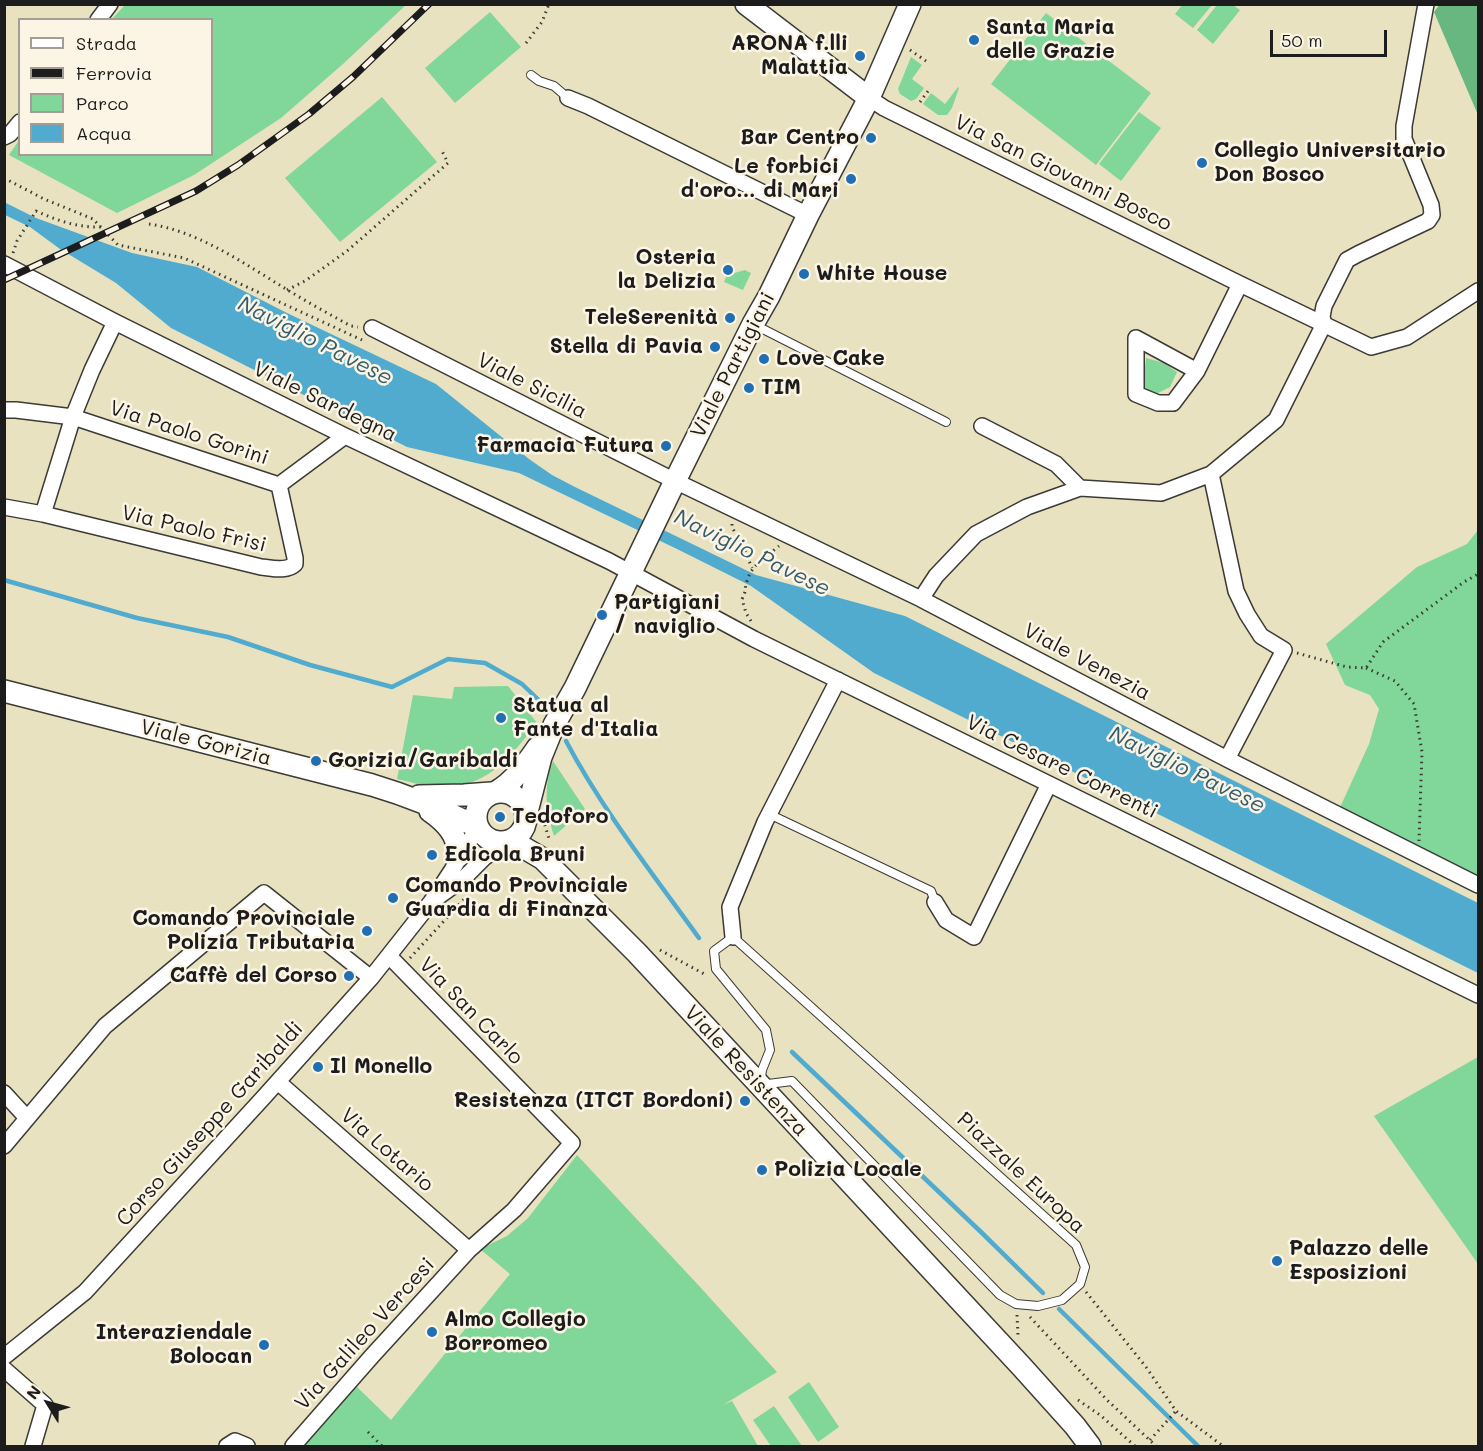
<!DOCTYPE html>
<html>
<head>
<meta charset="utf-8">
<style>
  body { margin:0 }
  #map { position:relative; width:1483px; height:1451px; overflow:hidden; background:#e9e2c0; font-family:Mali,sans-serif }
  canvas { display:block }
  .frame { position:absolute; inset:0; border:6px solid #1c1c1c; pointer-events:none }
  .legend { position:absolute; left:18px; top:18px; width:195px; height:138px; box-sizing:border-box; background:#fcf5e5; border:2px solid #a29e95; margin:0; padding:8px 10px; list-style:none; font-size:18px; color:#1c1c1c }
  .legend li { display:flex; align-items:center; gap:12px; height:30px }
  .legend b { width:30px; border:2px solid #a29e95 }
  .north { position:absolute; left:18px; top:1373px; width:60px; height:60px; -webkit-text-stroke:4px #fcf5e5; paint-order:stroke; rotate:307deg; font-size:16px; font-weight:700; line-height:24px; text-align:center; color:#1c1c1c }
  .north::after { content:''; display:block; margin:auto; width:21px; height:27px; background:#1c1c1c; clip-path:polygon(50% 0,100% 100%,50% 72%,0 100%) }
  .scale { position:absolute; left:1270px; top:30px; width:117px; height:27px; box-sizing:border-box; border:3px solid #1c1c1c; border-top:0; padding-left:8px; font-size:18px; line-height:21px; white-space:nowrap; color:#1c1c1c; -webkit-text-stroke:4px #fcf5e5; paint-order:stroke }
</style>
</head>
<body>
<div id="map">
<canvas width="1483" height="1451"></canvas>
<div class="frame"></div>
<ul class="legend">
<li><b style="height:8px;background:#fff"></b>Strada</li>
<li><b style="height:8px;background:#1c1c1c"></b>Ferrovia</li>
<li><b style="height:16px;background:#81d699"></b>Parco</li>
<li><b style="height:16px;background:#50abce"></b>Acqua</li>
</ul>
<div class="north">N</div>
<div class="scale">50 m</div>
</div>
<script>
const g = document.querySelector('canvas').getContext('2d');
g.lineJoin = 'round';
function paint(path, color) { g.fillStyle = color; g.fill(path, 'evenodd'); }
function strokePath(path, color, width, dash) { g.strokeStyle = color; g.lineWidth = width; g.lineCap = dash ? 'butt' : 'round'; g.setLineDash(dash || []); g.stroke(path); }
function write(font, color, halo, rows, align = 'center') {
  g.font = font + ' Mali,sans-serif'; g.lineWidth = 5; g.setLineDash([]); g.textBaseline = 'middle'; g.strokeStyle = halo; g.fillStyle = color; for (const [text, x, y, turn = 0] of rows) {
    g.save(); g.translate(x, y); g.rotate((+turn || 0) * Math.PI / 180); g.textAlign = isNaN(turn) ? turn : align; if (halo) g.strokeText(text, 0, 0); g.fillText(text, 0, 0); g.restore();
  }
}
paint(new Path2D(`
  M125,5v-1l281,1 -63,59 -62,54 -87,57 -77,38 -108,-58 10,-15 1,14h192v-134l-100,-1z
  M1182,5v-1l30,1 -19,23 -18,-14z
  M1217,5h16l7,5 -27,34 -16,-14z
  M490,12l31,35 -66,56 -30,-35z
  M1046,13l105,80 -55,72 -105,-81z
  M911,57l11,8 -10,14 12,9 -8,11 -5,2 -11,-7 -2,-5z
  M958,87l1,1 -7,20 -5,7h-9l-15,-11 8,-11 14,11z
  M382,97l55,65 -97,80 -55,-64z
  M1139,112l22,16 -40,53 -22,-17z
  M745,270l6,3 -8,17 -19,-8 3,-7z
  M1146,358l18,5 13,9 -7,15 -14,7 -13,-6z
  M1478,530v355l-141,-71 32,-70 10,-35 -9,-14 -25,-10 -19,-41 91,-77 50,-23z
  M508,686l29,37c-30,38 -50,66 -103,64 -12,-1 -25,-6 -37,-8l16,-84 39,4 2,-12z
  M553,761l32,48 -31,27c-8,-27 -11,-47 -1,-75z
  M1478,1057v207l-104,-148z
  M577,1155l124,133 76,84 -54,33 9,-4 26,45h-457l55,-60 35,34 119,-146 -30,-25 27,-13 21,-18z
  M809,1382l30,45 -21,15 -30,-45z
  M774,1406l28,40h-31l-18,-26z`), '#81d699');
paint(new Path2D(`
  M1440,4l38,1v110l-44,-103z`), '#68b781');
paint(new Path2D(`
  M4,202l32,16 96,35 65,14 90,46 149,71 93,75 23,16 23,12 181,88 149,41 573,287v70l-604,-300 -123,-87 -74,-37 -158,-76 -112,-26 -236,-119 -55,-45 -56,-34 -30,-22 -25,-12z`), '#50abce');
strokePath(new Path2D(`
  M4,580l133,38 91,19 82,28 82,22 56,-28 37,4 37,21 24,23
  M566,741c37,70 87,133 133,197
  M792,1052l189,180 62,61
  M1059,1309l139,137`), '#50abce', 4.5);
const lane = new Path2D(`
  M531,75l8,6 15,5 14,12
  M755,325l191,97
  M769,814l162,77 4,11
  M733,937l343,308 9,22 -5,17 -18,16 -24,6 -22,-2 -16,-9 -208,-214 -32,4 2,-15 8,-20 -4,-20 -50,-61 -2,-18z`);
const street = new Path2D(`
  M98,20l12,-16
  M568,98l20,8 220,109
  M869,98l15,10 356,176 131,63 36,-10 71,-46
  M4,137l6,-3 10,-12
  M4,264l111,58 230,114 264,125 145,78 724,356
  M1324,324l-2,-7 2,-11 23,-46 11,-6 70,-33 4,-6 -1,-10 -27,-66v-13l22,-122
  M372,328l303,153 246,118 306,160 251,126
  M1197,371l-61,-33v56l22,9h15l24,-32 43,-87
  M4,410h12l57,7 206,68
  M982,426l74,38 24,24
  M279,485l66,-49
  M4,507l39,7 218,53c11,1 26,5 34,-3v-6l-16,-73
  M43,514l30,-97 19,-47 23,-48
  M921,599l15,-23 40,-42 51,-27 53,-19 81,5 50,-19
  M1227,759l57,-109 -23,-14 -14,-22 -11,-23 -25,-117 65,-54 48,-96
  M438,897l25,-18 21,-21 24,-17
  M935,902l11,18 28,17 75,-153
  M733,937l-3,-30 35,-85 73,-142
  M278,1082l191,168
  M4,1093l23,25
  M4,1146l101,-120 159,-133 107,85
  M4,1357l81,-65 178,-194 108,-120 60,-76 21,-32 26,-43
  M4,1369l41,36 -12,41
  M227,1446l8,-5 12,5
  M293,1446l79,-90 97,-106 45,-40 58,-67 -183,-187`);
const secondary = new Path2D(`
  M746,4l123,94
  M4,691l368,94c37,11 71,25 106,42
  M476 817a25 25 0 1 1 50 0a25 25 0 1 1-50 0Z
  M496,792c19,-11 30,-28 42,-45
  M419,796l45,-1 27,-2
  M430,811c16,11 28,24 29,45
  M527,812l14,-55 13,-32 21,-37 100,-207 78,-157 16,-28 39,-81 61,-117 41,-94
  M508,841l13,5 22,13 94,94 385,414 53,59 15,20`);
strokePath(lane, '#3b3a35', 10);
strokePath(street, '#3b3a35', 18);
strokePath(secondary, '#3b3a35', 24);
strokePath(new Path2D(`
  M526,43l16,-21 7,-18
  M910,50l16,11
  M920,102l8,-11
  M4,178l40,21 49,20 25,26 66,13 178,82
  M149,224c49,7 96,40 137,65 21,13 43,25 65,37l7,1
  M13,253l4,-12 19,-30c20,9 42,17 65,16
  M287,290l18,-9 42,-30 101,-88 -6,-12
  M732,524v3l13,24 7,17
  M751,621l-5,-8 -4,-14c5,-9 2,-10 5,-18 5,-17 19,-24 32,-35
  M1297,653l50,14 19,1 17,-26 81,-60 14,-8
  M1366,668l29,13 19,23 8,48 -3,89
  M543,819l7,23
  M660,950l46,25h1
  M410,958l56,-61
  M1086,1292l60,75 30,44 47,35
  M1017,1315l1,20
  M1030,1317l77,83 49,46
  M1078,1400l22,15 35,31
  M368,1432l14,14
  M1150,1440l26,-29`), '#3b3a35', 3, [1.5, 4.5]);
strokePath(lane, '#fff', 8);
strokePath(street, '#fff', 15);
strokePath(secondary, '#fff', 21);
const rail = new Path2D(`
  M4,280l192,-89 42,-26 71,-51 44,-37 76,-73`);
strokePath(rail, '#1c1c1c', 7);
strokePath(rail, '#fcf5e5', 4.5, [14]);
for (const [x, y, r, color] of [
  [974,40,6,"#1f6fb2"],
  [860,56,6,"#1f6fb2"],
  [871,138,6,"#1f6fb2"],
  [1202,163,6,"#1f6fb2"],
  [851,179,6,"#1f6fb2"],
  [728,270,6,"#1f6fb2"],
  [804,274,6,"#1f6fb2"],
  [730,318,6,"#1f6fb2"],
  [715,347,6,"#1f6fb2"],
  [764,359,6,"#1f6fb2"],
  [749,388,6,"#1f6fb2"],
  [666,446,6,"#1f6fb2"],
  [602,615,6,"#1f6fb2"],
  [501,718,6,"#1f6fb2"],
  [316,761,6,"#1f6fb2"],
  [500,817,6,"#1f6fb2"],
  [432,855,6,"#1f6fb2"],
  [393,898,6,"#1f6fb2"],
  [367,931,6,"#1f6fb2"],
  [349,976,6,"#1f6fb2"],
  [318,1067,6,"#1f6fb2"],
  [745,1101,6,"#1f6fb2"],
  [762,1170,6,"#1f6fb2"],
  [1277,1261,6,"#1f6fb2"],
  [432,1332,6,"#1f6fb2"],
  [264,1345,6,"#1f6fb2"]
]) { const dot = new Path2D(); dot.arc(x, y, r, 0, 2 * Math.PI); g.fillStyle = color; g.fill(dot); strokePath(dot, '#fcf5e5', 2); }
write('bold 21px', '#1c1c1c', '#fcf5e5', [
  ["Santa Maria",986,28],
  ["delle Grazie",986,52],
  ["ARONA f.lli",848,44,"right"],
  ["Malattia",848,68,"right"],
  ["Bar Centro",859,138,"right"],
  ["Collegio Universitario",1214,151],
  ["Don Bosco",1214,175],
  ["Le forbici",839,167,"right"],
  ["d'oro... di Mari",839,191,"right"],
  ["Osteria",716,258,"right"],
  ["la Delizia",716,282,"right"],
  ["White House",816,274],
  ["TeleSerenità",718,318,"right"],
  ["Stella di Pavia",703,347,"right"],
  ["Love Cake",776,359],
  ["TIM",761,388],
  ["Farmacia Futura",654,446,"right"],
  ["Partigiani",614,603],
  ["/ naviglio",614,627],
  ["Statua al",513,706],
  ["Fante d'Italia",513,730],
  ["Gorizia/Garibaldi",328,761],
  ["Tedoforo",512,817],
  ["Edicola Bruni",444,855],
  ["Comando Provinciale",405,886],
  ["Guardia di Finanza",405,910],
  ["Comando Provinciale",355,919,"right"],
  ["Polizia Tributaria",355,943,"right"],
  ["Caffè del Corso",337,976,"right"],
  ["Il Monello",330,1067],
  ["Resistenza (ITCT Bordoni)",733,1101,"right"],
  ["Polizia Locale",774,1170],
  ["Palazzo delle",1289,1249],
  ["Esposizioni",1289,1273],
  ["Almo Collegio",444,1320],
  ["Borromeo",444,1344],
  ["Interaziendale",252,1333,"right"],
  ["Bolocan",252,1357,"right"]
], 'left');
write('21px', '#1c1c1c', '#fcf5e5', [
  ["Via San Giovanni Bosco",1063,173,26],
  ["Viale Partigiani",733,365,-63],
  ["Viale Sicilia",532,386,27],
  ["Viale Sardegna",325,402,26],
  ["Via Paolo Gorini",189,433,18],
  ["Via Paolo Frisi",194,529,13],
  ["Viale Venezia",1087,662,28],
  ["Viale Gorizia",206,743,14],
  ["Via Cesare Correnti",1062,767,26],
  ["Via San Carlo",471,1011,46],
  ["Viale Resistenza",746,1071,47],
  ["Corso Giuseppe Garibaldi",210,1124,-48],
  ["Via Lotario",387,1150,41],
  ["Piazzale Europa",1021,1173,43],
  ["Via Galileo Vercesi",365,1334,-48]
]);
write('italic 22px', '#335c6c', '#fcf5e5', [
  ["Naviglio Pavese",315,341,27],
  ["Naviglio Pavese",752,553,26],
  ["Naviglio Pavese",1187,770,26]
]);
</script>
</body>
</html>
